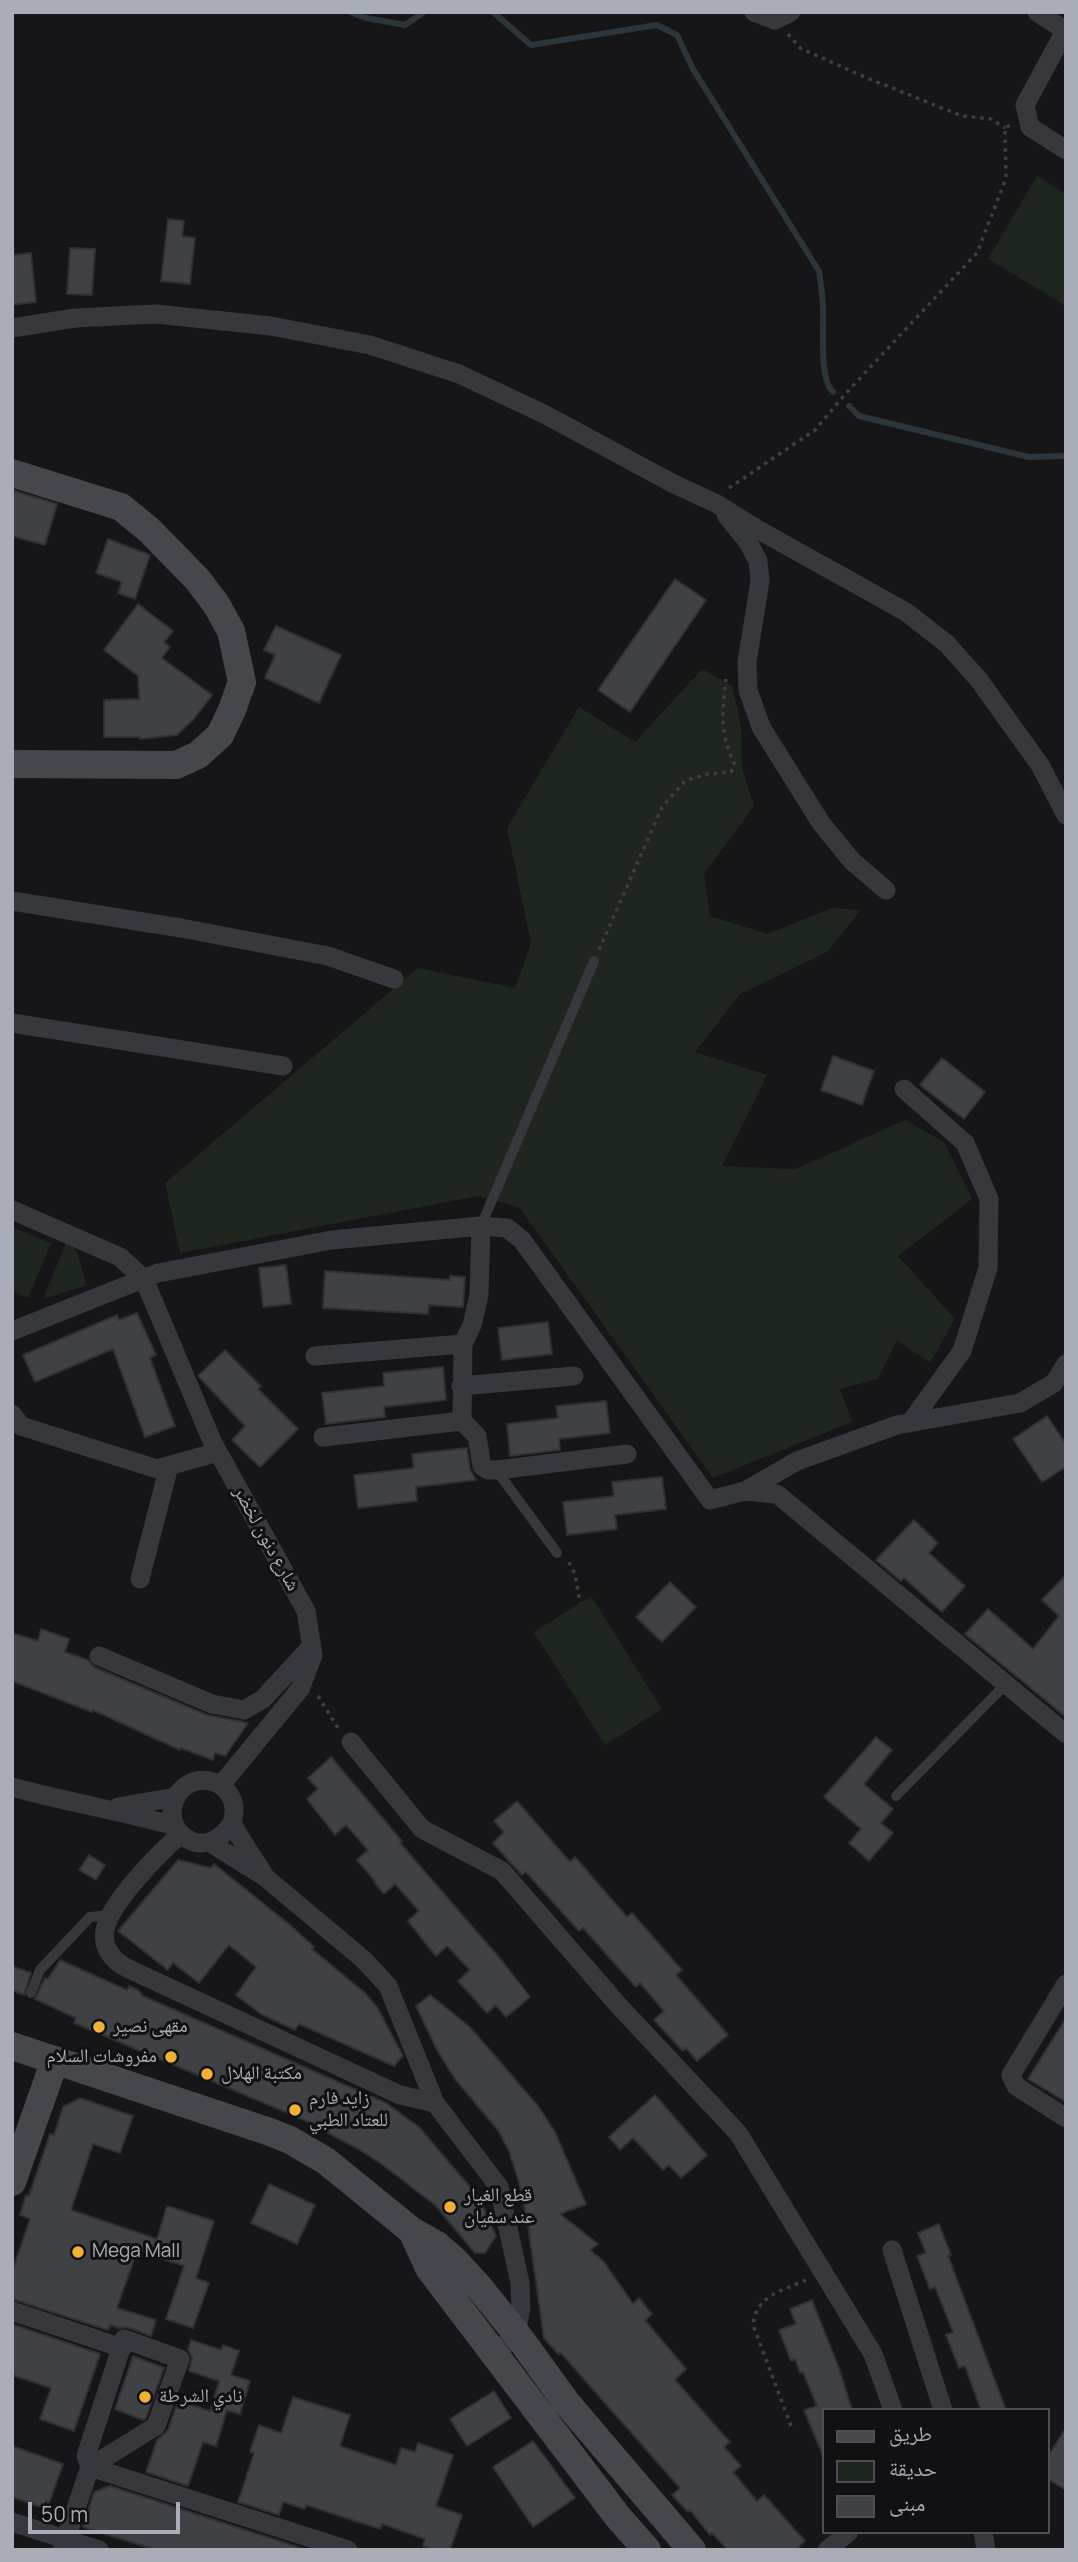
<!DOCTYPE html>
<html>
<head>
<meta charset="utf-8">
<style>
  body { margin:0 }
  #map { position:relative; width:1078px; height:2562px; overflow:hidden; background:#161618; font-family:Manrope,"Noto Naskh Arabic",sans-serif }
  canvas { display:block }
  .frame { position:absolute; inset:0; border:14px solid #a8adb8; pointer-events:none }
  .legend { position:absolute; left:822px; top:2408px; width:228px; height:126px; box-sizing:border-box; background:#111113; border:2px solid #4d4f55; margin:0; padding:9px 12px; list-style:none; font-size:21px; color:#a8adb8 }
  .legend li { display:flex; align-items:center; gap:14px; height:35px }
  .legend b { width:35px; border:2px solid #4d4f55 }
  .scale { position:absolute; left:28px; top:2502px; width:152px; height:32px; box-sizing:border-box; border:4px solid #a8adb8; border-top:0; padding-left:9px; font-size:21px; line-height:24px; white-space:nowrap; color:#a8adb8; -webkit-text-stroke:5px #111113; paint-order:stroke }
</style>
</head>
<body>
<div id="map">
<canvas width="1078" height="2562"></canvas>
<div class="frame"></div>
<ul class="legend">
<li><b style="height:9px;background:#45474d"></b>طريق</li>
<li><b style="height:19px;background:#1e261f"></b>حديقة</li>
<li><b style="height:19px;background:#404145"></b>مبنى</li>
</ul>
<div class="scale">50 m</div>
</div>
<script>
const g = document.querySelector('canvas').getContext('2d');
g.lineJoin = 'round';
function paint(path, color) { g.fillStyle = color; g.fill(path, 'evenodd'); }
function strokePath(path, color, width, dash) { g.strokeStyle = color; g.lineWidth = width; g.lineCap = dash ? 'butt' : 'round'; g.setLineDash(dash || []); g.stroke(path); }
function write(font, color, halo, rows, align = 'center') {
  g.font = font + ' Manrope,"Noto Naskh Arabic",sans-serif'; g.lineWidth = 6; g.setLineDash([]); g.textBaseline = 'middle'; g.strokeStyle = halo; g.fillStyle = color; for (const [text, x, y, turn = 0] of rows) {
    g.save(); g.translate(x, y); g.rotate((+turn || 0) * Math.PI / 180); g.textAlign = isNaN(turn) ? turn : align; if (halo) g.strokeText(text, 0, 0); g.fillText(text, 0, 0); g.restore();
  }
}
paint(new Path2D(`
  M1037,176l29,18v112l-78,-47z
  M702,669l30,17 9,39 1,42 12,39 -50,68 6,42 58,18 64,-26 29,2 -34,42 -87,42 -45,58 72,23 -45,91 74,3 109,-49 39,22 28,57 -74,57 57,63 -25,44 -33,-23 -19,39 -38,10 12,33 -139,56 -194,-271 -41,-11 -298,57 -15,-70 253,-215 97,20 16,-45 -24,-115 72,-121 56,35z
  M12,1227l39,16 -23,55 -16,-7z
  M66,1243l9,3 12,39 -44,14z
  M591,1596l71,113 -57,36 -71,-113z`), '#1e261f');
strokePath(new Path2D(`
  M350,12l16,6 39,7 19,-13
  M493,12l38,33 126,-20 20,10 16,34 126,202c2,13 4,26 4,39 1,19 -4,69 10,82
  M849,406l10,10 170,41 37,-1`), '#2c353c', 6);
const building = new Path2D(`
  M168,219l16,2 -2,15 13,2 -5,46 -29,-3z
  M70,248l25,1 -3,46 -25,-1z
  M31,253l5,49 -24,3v-50z
  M12,490l45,14 -12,41 -33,-9z
  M108,539l42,16 -15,44 -17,-6 4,-11 -26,-9z
  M675,579l31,21 -76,112 -32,-22z
  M138,604l35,27 -9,11 6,5 -8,11 50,37 -19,25 -16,15 -37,4v-2h-36v-37l35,-1 -1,-23 -34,-26z
  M276,626l65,29 -22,48 -54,-25 10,-23 -11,-5z
  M833,1056l41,15 -12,34 -41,-15z
  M942,1058l43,34 -21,27 -44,-34z
  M286,1265l5,39 -28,3 -4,-39z
  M325,1271l125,9v-4l15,1 -2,30 -34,-2 -1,9 -105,-6z
  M137,1313l19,42 -6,3 25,68 -30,11 -32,-88 -78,33 -12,-27 94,-40 2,5z
  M548,1322l4,32 -50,6 -4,-32z
  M225,1350l36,36 -3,3 40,40 -38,38 -28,-27 13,-14 -47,-50z
  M443,1367l3,33 -62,7 1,10 -59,7 -4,-31 62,-7 -1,-13z
  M606,1401l4,32 -51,6 1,11 -50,6 -3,-32 51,-6 -2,-12z
  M1047,1416l19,28v23l-24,15 -29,-43z
  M467,1448l3,21 6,11 -60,7 1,14 -59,7 -4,-33 60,-7 -2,-14z
  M662,1477l4,32 -51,6 2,14 -50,6 -4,-33 51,-6 -2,-14z
  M914,1520l24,23 -9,10 36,33 -23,26 -38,-34 -3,3 -25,-21z
  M1066,1575v142l-101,-83 23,-25 45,40 26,-33 -17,-16z
  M670,1582l26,25 -34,35 -26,-25z
  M41,1629l28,10 -4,13 23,8 6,7 113,48 41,8 -23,33 -10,-3 -2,7 -32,-12 -1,2 -87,-40 -1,2 -80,-31v-48l26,8z
  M876,1737l16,13 -28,34 29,25 -12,14 12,10 -24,28 -20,-18 12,-14 -37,-32z
  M331,1757l71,84 -2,2 103,119 27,35 -24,20 -10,-12 -9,8 -29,-32 12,-11 -23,-24 -11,10 -10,-12 -18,-23 11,-10 -24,-27 -11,10 -10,-12 1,-1 -18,-21 11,-10 -22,-25 -11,10 -28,-36 11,-10 -10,-11z
  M517,1801l53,61 5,-5 52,60 5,-4 50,57 -6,5 52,60 -31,26 -11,-13 -3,3 -29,-31 10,-9 -24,-28 -4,4 -53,-59 -4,3 -53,-59 -4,3 -29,-32 11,-11 -10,-11z
  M89,1855l16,10 -9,15 -17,-10z
  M178,1860l33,8 3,-4 76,61 24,22 -2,2 53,44 12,14 26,49 -9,10 -95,-42 -4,6 -34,-16 -25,-19 20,-28 -27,-22 -30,38 -26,-20 -5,7 -50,-39z
  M60,1960l67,30 2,-4 9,4 5,6 243,107 33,24 61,72 16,37 -11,17h-10l-40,-48 -52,-40 -23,-15 -58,-31 -228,-96 2,-5 -41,-19 10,-21 3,1z
  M12,1966l19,7 -7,22 -12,-5z
  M430,1995l40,32 68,79 17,26 31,72 -26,10 38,30 -8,6 14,12 29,42 6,-6 13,16 -7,6 41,49 -11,11 55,62 -6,5 17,19 -8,6 24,29 7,-6 41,46 -9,9h-68l-16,-17 -2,2 -20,-25 -2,2 -16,-17 8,-7 -120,-136 -1,3 -15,-17 -16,-112 -8,-40 -11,-35 -11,-21 -43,-51 -18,-29 -21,-44z
  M1066,2018v84l-38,-23z
  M655,2095l52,60 -26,23 -12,-13 -6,5 -30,-32 -13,12 -11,-13z
  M80,2098l53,18 -13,37 -27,-9 -22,66 86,29 10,-33 47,15 -18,57 13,5 -16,45 -27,-9 18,-53 -47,-15 -20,57 39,12 -5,16 -24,-9 -8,1 -9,-3 -2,5 -96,-31v-27l18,-53 -10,-4 6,-20 3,1 21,-62 4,1 9,-28z
  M269,2184l46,21 -18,39 -46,-21z
  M939,2224l12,31 -3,1 58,154h-25l-16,-44 -6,2 -13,-33 7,-3 -18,-45 -5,2 -13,-33 9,-3 -8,-20z
  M812,2300l28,71 12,39h-28v48l-20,-48 13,-4 -14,-34 -3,1 -5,-14 -4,2 -12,-31 17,-6 -6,-15z
  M12,2324l88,30 -26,77 -34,-12 11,-31 -39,-13z
  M191,2340l30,10 2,-5 16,6 -8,24 19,6 -10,33 -13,-4 -11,36 -13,-4 -15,44 -42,-14 11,-32 11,-10 10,-29 32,10 9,-30 -30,-10 3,-14 -4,-7z
  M133,2356l31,12 -18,50 -3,2 -28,-11z
  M494,2391l17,27 -44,28 -17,-27z
  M293,2397l57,18 -10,31 56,19 5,-17 14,4 3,-9 35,12 -17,51 26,9 -12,35h-15l-12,-4 2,-7 -43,-15 -2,5 -74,-24 -1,4 -22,-7 -4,13 -41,-13 16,-49 -4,-1 9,-27 22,8z
  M1066,2428v62l-18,-11v-23z
  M533,2441l42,57 -42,29 -40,-60z
  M12,2446l51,18 -16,45 -35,-12z
  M110,2486l197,64h-151l-73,-23 11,-35z`);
paint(building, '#404145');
strokePath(building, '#303034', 2);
strokePath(new Path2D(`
  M788,34l12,14 67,30 95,38 29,3 14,9
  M729,488l86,-58 32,-38 130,-139 29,-75 -1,-50 7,-4
  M599,950l63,-143 24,-27 22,-6 23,-2 4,-7c-16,-34 -13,-50 -9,-86
  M569,1562l6,12 5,29
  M318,1696l20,32
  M791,2426l-38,-101c3,-30 29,-34 53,-45`), '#3d3f44', 3.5, [3.5, 5]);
strokePath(new Path2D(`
  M481,1226l113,-265
  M497,1471l60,82
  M896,1796l110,-112
  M31,1993l9,-23 50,-53 21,-2`), '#37383d', 10);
strokePath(new Path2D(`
  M754,12l21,8 16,-8
  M1037,12l29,19
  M1066,29l-41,76 5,22 36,23
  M12,328l63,-10 81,-4 115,12 99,19 89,29 85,40 128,69 45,21 40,25 149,83 41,32 32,36 61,85 26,50
  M726,515l22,27 10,19 2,20 -13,81 1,28 13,37 60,96 31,38 34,29
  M12,901l169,27 147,28 66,23
  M12,1023l271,43
  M904,1089l61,54 24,56 -1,69 -26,83 -52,72
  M12,1210l108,47 24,22 68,162 94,170 7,44 -13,34 -79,96
  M481,1226l-2,69 -7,30 -9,19 -1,77 15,15 5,30 6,4h9l130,-16
  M12,1331l146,-58 174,-33 149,-14 26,2 15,12 188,260 35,-9 32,3 289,240
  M315,1356l148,-12
  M461,1386l113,-10
  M12,1414l9,12 136,43 61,-17
  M323,1437l139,-16
  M745,1491l52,-30 100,-36 123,-22 34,-20 12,-19
  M140,1579l29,-113
  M99,1656l113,48 32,6 19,-11 48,-52
  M351,1742l71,87 80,42 117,135 119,127 135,221 20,56
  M12,1787c54,15 109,24 163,39
  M118,1807l58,-10
  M232,1823c-11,18 -32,28 -50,12 -23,-21 -3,-60 27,-54 15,2 26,16 25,31 0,6 -3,9 0,15 9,16 19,31 29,46
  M181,1834c-21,18 -68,66 -75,92 -6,20 6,35 23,43l271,126 35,8
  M209,1842l56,35 99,83 24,26 47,117 64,84 21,96 1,25 -5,25 -21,21
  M1066,1984l-55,91 5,11 50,32
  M892,2250l51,160
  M12,2311l110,37
  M90,2467l258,83
  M12,2522l87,28
  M983,2532l3,18
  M62,2550l28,-83 -4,-11 38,-117 56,20 -24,67 -66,41
  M827,2550l22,-18`), '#37383d', 19);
strokePath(new Path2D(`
  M12,473l109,34 28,23 48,49 19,25 15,27 11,51 -10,28 -12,25 -22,20 -22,10 -164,-1
  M12,2046l258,86 20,8 36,21 86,70 25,14 18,16 24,26 37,46 50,69 126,148
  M12,2182l43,-122
  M412,2231l17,37 189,249 29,33`), '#45474d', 28);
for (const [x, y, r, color] of [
  [99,2027,7,"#f2b134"],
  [171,2057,7,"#f2b134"],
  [207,2074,7,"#f2b134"],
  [295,2110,7,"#f2b134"],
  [450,2207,7,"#f2b134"],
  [78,2252,7,"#f2b134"],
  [145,2397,7,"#f2b134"]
]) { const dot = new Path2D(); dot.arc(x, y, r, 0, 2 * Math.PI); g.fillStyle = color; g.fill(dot); strokePath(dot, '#111113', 2.5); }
write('19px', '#a8adb8', '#111113', [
  ["شارع دنون لخضر",266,1539,61]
]);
write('19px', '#a8adb8', '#111113', [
  ["مقهى نصير",113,2027],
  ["مفروشات السلام",157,2057,"right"],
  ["مكتبة الهلال",221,2074],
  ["زايد فارم",309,2099],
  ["للعتاد الطبي",309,2121],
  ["قطع الغيار",464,2196],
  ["عند سفيان",464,2218],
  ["Mega Mall",92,2252],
  ["نادي الشرطة",159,2397]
], 'left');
</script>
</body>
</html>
